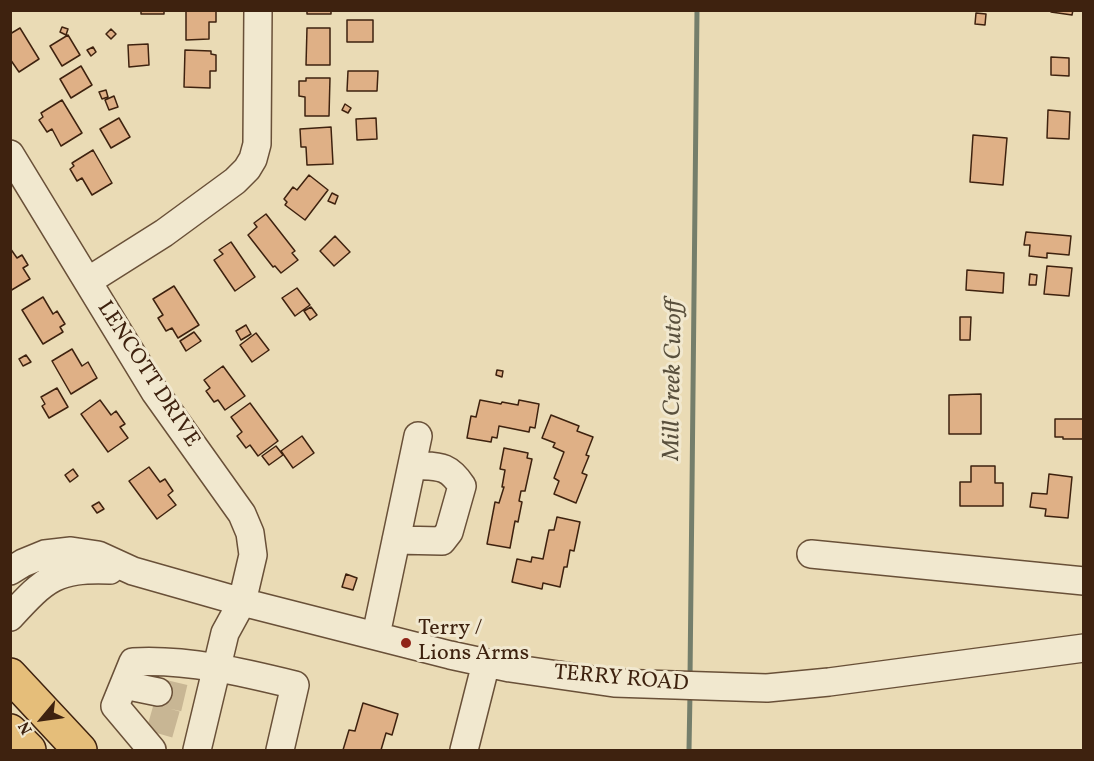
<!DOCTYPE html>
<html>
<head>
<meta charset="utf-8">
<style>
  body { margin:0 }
  #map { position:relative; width:1094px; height:761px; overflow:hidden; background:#eadbb5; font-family:Vollkorn,serif }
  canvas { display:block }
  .frame { position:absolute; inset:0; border:12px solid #3e220f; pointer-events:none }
  .north { position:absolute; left:12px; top:689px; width:60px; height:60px; -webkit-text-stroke:4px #f1e8cf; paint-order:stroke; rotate:241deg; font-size:16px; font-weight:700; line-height:24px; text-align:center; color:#3e220f }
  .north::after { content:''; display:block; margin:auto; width:21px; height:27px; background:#3e220f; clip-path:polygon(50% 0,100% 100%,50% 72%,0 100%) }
</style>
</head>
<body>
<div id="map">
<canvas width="1094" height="761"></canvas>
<div class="frame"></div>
<div class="north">N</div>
</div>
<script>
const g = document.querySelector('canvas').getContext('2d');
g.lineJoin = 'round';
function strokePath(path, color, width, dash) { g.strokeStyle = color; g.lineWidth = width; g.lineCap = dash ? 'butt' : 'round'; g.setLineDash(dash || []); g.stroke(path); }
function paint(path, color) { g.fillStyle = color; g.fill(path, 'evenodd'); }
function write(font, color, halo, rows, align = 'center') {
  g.font = font + ' Vollkorn,serif'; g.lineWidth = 6; g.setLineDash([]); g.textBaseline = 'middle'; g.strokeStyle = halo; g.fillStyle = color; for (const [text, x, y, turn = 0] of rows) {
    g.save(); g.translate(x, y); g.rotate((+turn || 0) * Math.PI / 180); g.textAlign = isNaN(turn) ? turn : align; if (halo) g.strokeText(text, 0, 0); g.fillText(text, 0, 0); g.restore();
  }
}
strokePath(new Path2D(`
  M690,678l7,-668
  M689,750l1,-57`), '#747e6b', 5);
const building = new Path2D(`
  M141,10h23v4h-23z
  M186,10h30v12h-7v17l-23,1z
  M307,10h24v4h-24z
  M1051,10h22l-1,5 -21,-3z
  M976,13l10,1 -1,11 -10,-1z
  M347,20h26v22h-26z
  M62,27l6,2 -2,6 -6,-3z
  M20,28l19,31 -20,13 -9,-13v-25z
  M307,28h23v37h-24z
  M111,29l5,5 -5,5 -5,-5z
  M68,35l12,20 -18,11 -12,-20z
  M148,44l1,21 -20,2 -1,-22z
  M93,47l3,5 -5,4 -4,-6z
  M185,50l26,1v3l5,1v16h-6v17l-26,-1z
  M1051,57l18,1v18l-18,-1z
  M81,66l11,19 -21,13 -11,-19z
  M348,71h30l-1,20h-30z
  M306,78h24l-1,38h-24v-19l-6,-1v-15h7z
  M106,90l2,7 -6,2 -3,-7z
  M114,96l4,11 -9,3 -4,-10z
  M62,100l20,33 -21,13 -9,-17 -5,3 -8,-12 4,-3 -2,-4z
  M345,104l6,4 -3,5 -6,-3z
  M1048,110l22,2 -1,27 -22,-1z
  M119,118l11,19 -19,11 -11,-19z
  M376,118l1,21 -20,1 -1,-21z
  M331,127l2,37 -26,1 -1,-18h-5l-1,-18z
  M973,135l34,3 -4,47 -33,-3z
  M93,150l19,33 -20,12 -10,-17 -5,3 -7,-12 4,-3 -2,-3z
  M309,175l19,15 -23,30 -20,-15 2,-3 -3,-3 9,-12 4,3z
  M332,193l6,3 -3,8 -7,-3z
  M266,214l29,37 -3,2 6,7 -17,13 -6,-7 -2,1 -25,-32 9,-8 -3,-4z
  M1026,232l45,4 -2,19 -22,-2v5l-18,-2 1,-11h-6z
  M335,236l15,16 -16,14 -14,-15z
  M231,242l24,35 -20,14 -21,-31 9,-6 -4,-4z
  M10,248l7,10 5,-3 6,10 -5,3 7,11 -20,12z
  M1047,266l25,2 -3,28 -25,-2z
  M967,270l37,3 -1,20 -37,-3z
  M1030,274l7,1 -1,10h-7z
  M174,286l25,39 -21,13 -6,-10 -6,3 -8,-13 5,-3 -10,-16z
  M297,288l13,17 -15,11 -13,-18z
  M43,297l10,17 4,-3 8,13 -5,3 3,5 -20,12 -21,-34z
  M311,307l6,8 -7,5 -6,-9z
  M960,317h11l-1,23h-10z
  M246,325l5,9 -10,6 -5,-9z
  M194,332l7,9 -15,10 -6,-10z
  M256,333l13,17 -17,12 -12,-17z
  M72,349l10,17 6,-4 9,16 -26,16 -19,-33z
  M26,355l5,7 -8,4 -4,-7z
  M223,366l22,30 -20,14 -7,-10 -4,2 -8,-11 4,-3 -6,-8z
  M497,370l6,1 -1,6 -6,-2z
  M57,388l11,19 -19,11 -7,-12 3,-2 -4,-7z
  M981,394v40h-32v-39z
  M100,400l11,15 5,-4 9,13 -5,3 8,11 -20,14 -27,-38z
  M480,400l21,4 1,-2 16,3 1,-5 20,4 -4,24 -5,-1 -1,5 -30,-6 -2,12 -5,-1 -1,5 -24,-4 4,-22 5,1z
  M250,403l28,38 -20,15 -8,-11 -4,3 -9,-12 5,-4 -11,-15z
  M551,415l28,11 -2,5 16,6 -7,18 3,1 -7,17 5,2 -11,28 -22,-9 5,-13 -5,-3 10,-26 -11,-5 2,-4 -13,-5z
  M1055,419h29v20h-21v-2h-8z
  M302,436l12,17 -21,15 -12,-17z
  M276,446l7,9 -14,10 -7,-9z
  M504,448l24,5 -1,5 5,1 -7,32h-4l-2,10 3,1 -4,20 -3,-1 -5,27 -23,-4 8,-42 4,1 5,-16h-2l3,-17 -5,-1z
  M971,466h24v17h8v23h-43v-24h11z
  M149,467l11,15 5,-3 8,12 -5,4 8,10 -19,14 -28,-38z
  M73,469l5,7 -8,6 -5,-7z
  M1049,474l23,3 -4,41 -23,-2 1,-7 -16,-2 2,-14 15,1z
  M99,502l5,7 -7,4 -5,-7z
  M557,517l23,5 -6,29 -4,-1 -3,17h-3l-4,20 -17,-4 -1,6 -30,-7 5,-23 14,3 1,-5 11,2 6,-29h5z
  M346,574l11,4 -4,12 -11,-3z
  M363,703l35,11 -6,21 -6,-2 -5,17h-38l6,-20 6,1z`);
paint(building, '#dfb086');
strokePath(building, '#3e220f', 1.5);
strokePath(new Path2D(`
  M158,692l34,8
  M150,717l35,10`), '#c8b694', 27, [27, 14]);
const minor = new Path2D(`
  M10,154l145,238 87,122 8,19 3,22 -11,47 -17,31 -28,117
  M88,281l76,-48 71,-52 12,-12 6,-10 4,-15 1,-134
  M396,540l46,1 7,-9 13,-46c-15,-23 -25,-19 -50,-21
  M811,554l273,27
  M10,571l13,-8 22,-9 26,-3 27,4 35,16 109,31 208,53 60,13 104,15 153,5 62,-6 255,-34
  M10,617c36,-39 46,-49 100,-47
  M376,635l42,-199
  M124,685l34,7
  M115,706l18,-44c55,-3 109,10 162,23l-15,65
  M115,706l37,44
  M464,750l22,-87`);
const highway = new Path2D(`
  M10,675l70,75
  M10,731l19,19`);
strokePath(minor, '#695038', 30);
strokePath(highway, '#3e220f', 36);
strokePath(minor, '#f1e8cf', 27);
strokePath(highway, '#e5be7a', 33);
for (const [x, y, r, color] of [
  [406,643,6,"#8f2418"]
]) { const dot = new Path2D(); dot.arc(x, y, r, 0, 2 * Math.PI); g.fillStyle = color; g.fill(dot); strokePath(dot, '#f1e8cf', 2); }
write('22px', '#3e220f', '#f1e8cf', [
  ["LENCOTT DRIVE",147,375,57],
  ["TERRY ROAD",621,680,5]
]);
write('22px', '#3e220f', '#f1e8cf', [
  ["Terry /",418,630],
  ["Lions Arms",418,655]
], 'left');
write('italic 24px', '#59503d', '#f1e8cf', [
  ["Mill Creek Cutoff",675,380,-89]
]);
</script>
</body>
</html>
